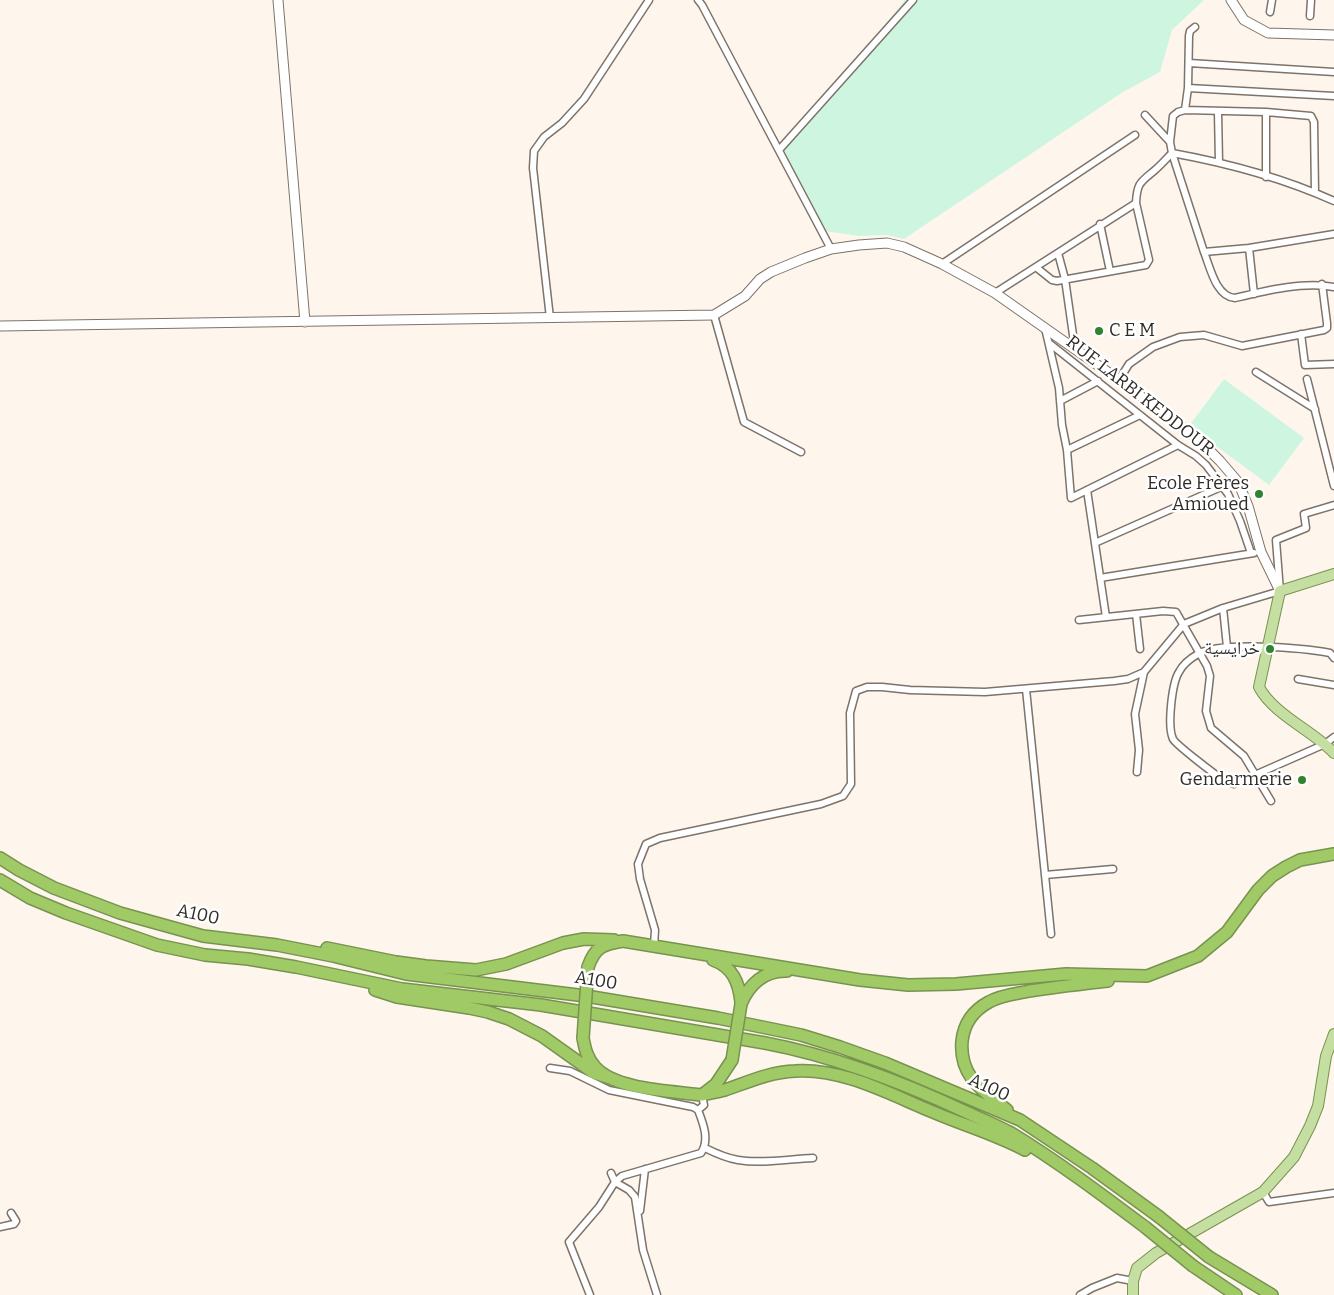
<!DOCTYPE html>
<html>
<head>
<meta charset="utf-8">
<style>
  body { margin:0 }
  canvas { display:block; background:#fef5ed }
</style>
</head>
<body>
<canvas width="1334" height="1295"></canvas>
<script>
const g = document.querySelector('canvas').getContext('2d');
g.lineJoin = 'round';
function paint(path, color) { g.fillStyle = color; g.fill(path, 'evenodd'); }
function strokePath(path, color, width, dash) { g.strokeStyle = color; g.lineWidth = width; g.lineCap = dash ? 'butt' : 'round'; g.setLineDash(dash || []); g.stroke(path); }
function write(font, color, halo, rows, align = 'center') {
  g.font = font + ' Bitter,"Noto Naskh Arabic",serif'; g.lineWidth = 5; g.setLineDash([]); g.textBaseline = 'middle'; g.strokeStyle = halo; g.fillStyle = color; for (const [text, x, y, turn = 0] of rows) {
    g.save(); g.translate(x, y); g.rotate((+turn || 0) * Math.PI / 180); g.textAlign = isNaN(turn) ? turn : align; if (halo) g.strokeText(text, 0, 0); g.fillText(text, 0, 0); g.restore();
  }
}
paint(new Path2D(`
  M905,0h299l-32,30 -12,42 -37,20 -219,147 -17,-4 -29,1 -33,-5 -43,-80z
  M1224,379l80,59 -35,47 -80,-59z`), '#cef5e0');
const street = new Path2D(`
  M698,0l4,5 129,244
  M1270,12l2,-12
  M1310,16l1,-16
  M1189,63l145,9
  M1188,88l146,8
  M1185,110l3,-22 1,-52 1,-5 5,-4
  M1218,112l1,50
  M1266,112v65
  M1145,115l25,27
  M779,150l134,-150
  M1315,193l-1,-71 -3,-6 -45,-4 -81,-2 -7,2 -5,4 -3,26 2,11c55,10 111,25 162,48
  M1100,224l10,47
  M1249,248l5,46
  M1204,252c6,15 12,45 31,46 29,-7 69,-17 99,-11
  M1058,253l7,26 10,70
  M942,264l193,-129
  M1037,268l15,12 5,1 89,-16 3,-5 -13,-57
  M995,293l141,-90c1,-21 5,-21 19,-33 6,-5 12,-12 17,-17l32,99 45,-4 85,-14
  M714,315l30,107 57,30
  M550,318l-17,-150 1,-17 10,-14 18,-14 22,-24 65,-99
  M1045,328l14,60 3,37 5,25 4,48 107,-53
  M1301,334l4,31 29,-1
  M1049,343l129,102 18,11 10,9 22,29 12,27 11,32
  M1256,372l59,37
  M1307,379l27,107
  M1119,380l10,-16 24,-17 27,-10 24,-2 38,11 82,-16 3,-2v-5l-5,-39
  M1060,401l38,-20
  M1067,450l73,-35
  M1087,490l19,127
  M1095,543l126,-56
  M1100,578l154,-25
  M1223,608l4,39
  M1136,614l4,35
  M1079,620l84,-9 13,1 31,54 3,10 -4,35 5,17 33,28 27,45
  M1298,679l36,6
  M1026,689l25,245
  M1137,772l2,-22 -4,-36 9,-42
  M1257,774l68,-30 9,-7
  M1234,784c-3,-1 -7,-2 -11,-4 -7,-5 -47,-35 -50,-41 -6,-13 -1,-56 6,-67 4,-8 12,-14 19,-18 21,-13 107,-6 132,-1l4,5
  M1045,875l68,-6
  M654,946l1,-16 -15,-51 -2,-15 8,-20 14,-6 161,-34 22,-8 8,-12 -1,-71 6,-22 11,-4h15l28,3 75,2 129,-11 14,-2 16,-7 40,-48 39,-16 57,-17 -4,-51 30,-12 -2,-14 30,-9
  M550,1068l20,3 39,19 84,17 5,3c5,13 12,30 3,43l-79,23 -7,6 -16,25 -30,35 21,53
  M698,1110l6,-5 -2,-10
  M705,1148c10,5 21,10 33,12 23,4 51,-1 75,-2
  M611,1173l4,9 14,8 6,7 8,53 14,45
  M1263,1192l6,10 65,-9
  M640,1211l5,-42
  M0,1227l14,-3 2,-3 -5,-8
  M1080,1295l12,-7 25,-10 16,3`);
const secondary = new Path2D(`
  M278,0l27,322
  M1231,0l13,20 24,13 66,2
  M0,326l714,-11 31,-19 15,-17 11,-7 34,-14 26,-9 28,-4 28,-2 17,4 38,17 53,29 124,87 79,59 22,22 18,21 10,24 13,46 19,39`);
const primary = new Path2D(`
  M1334,574l-54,17 -21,96c14,27 54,44 75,66
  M1133,1295v-14l4,-13 19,-15 107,-61 31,-35 16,-31 8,-20 8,-50 8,-22`);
const highway = new Path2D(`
  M0,858l19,12 35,18 66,25 83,23 74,9 56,11 73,18 180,22 132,22 83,17 39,12 45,16 135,57 72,48 66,48
  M0,880l30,18 36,15 91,32 48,10 43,4 48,8 106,22 139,16 224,38c69,13 137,39 201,69 15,7 30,13 45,21 46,28 90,61 134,94
  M327,948l69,14 30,4 50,4 30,-6 57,-21 21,-4 30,1
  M713,960c20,7 26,23 28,42
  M588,967c7,-20 15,-23 35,-26l237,39 48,5 48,-1 110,-10 81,2 51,-20 29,-24 31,-42 14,-14 14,-9 14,-7 34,-6
  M375,990l22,7 72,11 19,4 21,7 33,17 52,37 16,5
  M741,1004c8,-20 24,-34 46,-33
  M583,1038c2,11 4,20 12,29 20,23 78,24 107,28l14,-11 16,-24
  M702,1095c8,-2 16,-3 23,-5 23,-8 45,-18 70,-19 48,-3 94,23 138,41 30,13 62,22 92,38
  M1007,1110c-25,-20 -48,-34 -45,-69 2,-18 12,-31 27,-39 12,-7 27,-8 40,-11 26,-4 53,-7 79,-10
  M1209,1257l63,38
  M1193,1266l43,29`);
strokePath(street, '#7d736a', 9);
strokePath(secondary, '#7d736a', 11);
strokePath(primary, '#789350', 12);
strokePath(highway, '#789350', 14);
strokePath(street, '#fff', 6);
strokePath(secondary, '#fff', 9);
strokePath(primary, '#c5dfa3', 10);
strokePath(highway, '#9fca65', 11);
const highwayBridge = new Path2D(`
  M583,1038l5,-71
  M732,1060l9,-56
  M1158,1216l51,41
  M1145,1227l48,39`);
strokePath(highwayBridge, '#789350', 14, []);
strokePath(highwayBridge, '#9fca65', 11);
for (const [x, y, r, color] of [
  [1099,331,5,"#2f8331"],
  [1259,494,5,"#2f8331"],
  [1270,649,5,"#2f8331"],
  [1302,780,5,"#2f8331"]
]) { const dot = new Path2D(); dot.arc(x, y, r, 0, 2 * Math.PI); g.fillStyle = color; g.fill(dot); strokePath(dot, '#fff', 2); }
write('18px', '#302c28', '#fff', [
  ["C E M",1109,331,"left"],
  ["Ecole Frères",1249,484],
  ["Amioued",1249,505],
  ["خرايسية",1260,649],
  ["Gendarmerie",1292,780]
], 'right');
write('18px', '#302c28', '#fff', [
  ["RUE LARBI KEDDOUR",1140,396,38],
  ["A100",198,915,12],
  ["A100",596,981,9],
  ["A100",989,1088,24]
]);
</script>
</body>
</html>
